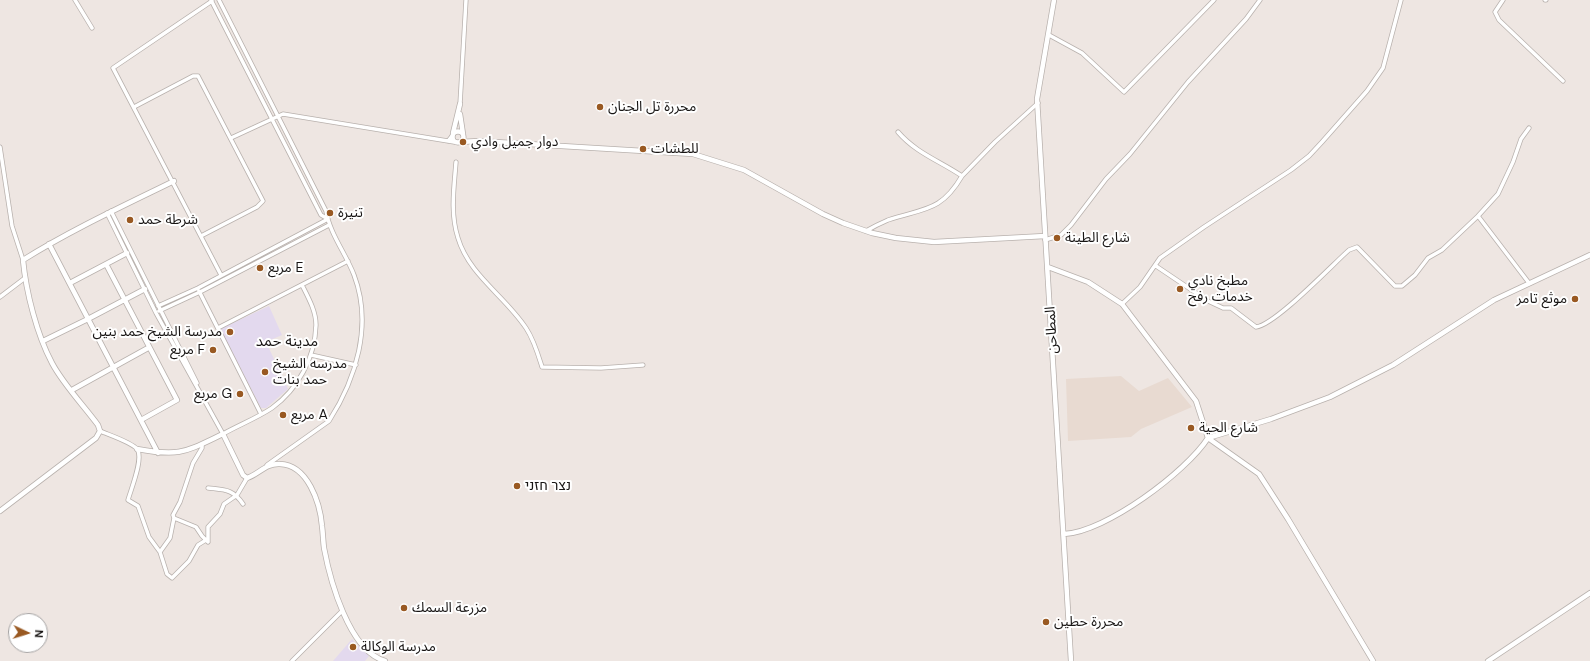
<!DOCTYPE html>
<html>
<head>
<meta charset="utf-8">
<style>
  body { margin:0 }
  #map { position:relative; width:1590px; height:661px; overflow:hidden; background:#eee6e2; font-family:"DM Sans",sans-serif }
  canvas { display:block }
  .north { position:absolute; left:8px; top:613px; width:40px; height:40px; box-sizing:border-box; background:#fff; border:1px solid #a3a1a1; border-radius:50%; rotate:94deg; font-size:11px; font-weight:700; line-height:16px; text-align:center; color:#181514 }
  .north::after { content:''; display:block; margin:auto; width:14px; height:18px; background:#995922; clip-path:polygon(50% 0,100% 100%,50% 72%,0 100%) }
</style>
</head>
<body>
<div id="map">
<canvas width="1590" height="661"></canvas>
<div class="north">N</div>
</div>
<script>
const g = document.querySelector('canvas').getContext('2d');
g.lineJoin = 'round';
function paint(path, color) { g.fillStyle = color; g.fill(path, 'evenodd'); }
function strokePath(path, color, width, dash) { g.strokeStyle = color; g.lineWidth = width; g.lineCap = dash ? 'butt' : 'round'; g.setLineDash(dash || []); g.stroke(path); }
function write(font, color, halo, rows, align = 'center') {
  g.font = font + ' "DM Sans","Noto Sans Arabic",Heebo,sans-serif'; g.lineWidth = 4; g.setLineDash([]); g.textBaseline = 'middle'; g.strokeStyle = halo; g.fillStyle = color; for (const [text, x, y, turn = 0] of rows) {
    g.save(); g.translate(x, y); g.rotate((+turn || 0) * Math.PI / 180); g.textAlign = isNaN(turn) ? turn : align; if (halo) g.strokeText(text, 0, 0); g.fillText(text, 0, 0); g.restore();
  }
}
paint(new Path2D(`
  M1121,376l18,15 29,-13 24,29 -51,22 -10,8 -63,4 -2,-62z`), '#e8dad1');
paint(new Path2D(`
  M269,306l13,29 -16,7 22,47 -22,19h-5l-41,-79z
  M352,639l17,17 -4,5h-32z`), '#e3d9ee');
const street = new Path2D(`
  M75,0l17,28
  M211,0l110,215 7,4
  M219,0l107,211c4,23 20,43 28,64 19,50 2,104 -25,146l-62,44
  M1503,0l-8,12 4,8 64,61
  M1545,0h1
  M212,1l-99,67 108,207
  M1049,35l33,18 42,39 90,-92
  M460,104l6,-104
  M134,107l59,-31h5l65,125 -6,6 -56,29
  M898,132c18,21 42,29 64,44l33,-34 43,-39
  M231,138l52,-24 171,28
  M448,141l4,-5
  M0,147l12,79 11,34
  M456,162c-2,26 -6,51 2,76 11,37 47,58 68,90 8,12 12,26 16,39l59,1 42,-3
  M111,211l86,172
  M107,213l49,100 67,121
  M1478,216l51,67
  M866,231c7,-4 15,-8 22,-11 36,-12 53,-8 74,-44
  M1045,240l16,-5 10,-10 35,-46 24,-25 58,-72 58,-63 14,-19
  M1156,266l52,35 15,7h8l25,19c19,-2 76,-62 93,-77l8,-3 38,39h7l13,-11 13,-17 14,-8 36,-34 20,-22 15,-32 8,-23 8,-11
  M199,291l62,123
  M0,297l25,-19
  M1122,304l18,-17 20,-29 44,-31 87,-57 18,-14 13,-14 45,-51 16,-23 18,-68
  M158,306l40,-18 130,-69
  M159,311l41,-19 129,-67
  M218,328l130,-67
  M311,355l45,10
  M100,431c9,4 31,11 37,18 7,9 -6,40 -9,51l10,6 11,31 11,15 7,22 5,4 17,-17 9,-16 8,-5
  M223,434c16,-9 34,-16 49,-26 26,-19 43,-50 44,-83 0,-14 -8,-28 -14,-40
  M202,445v3l-9,15 -13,39 -7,13 1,3 22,9 6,9 6,6
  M208,488c17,2 25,1 35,16
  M208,542v-15l12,-13 4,-10 13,-9 10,-17
  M160,552l10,-14 4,-20
  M292,661l50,-50`);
const secondary = new Path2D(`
  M1054,0l-17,99 34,562
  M460,114l3,20
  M452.5 137a5.5 5.5 0 1 1 11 0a5.5 5.5 0 1 1-11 0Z
  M453,133l7,-29
  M460,142l19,-1 214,13 51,16 79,44 20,9 29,10 24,5 38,4 111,-6
  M49,244l109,209
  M106,264l71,136 -36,20
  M1048,267l40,15 34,22 74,97 12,37 51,36 29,45 85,142
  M70,283l57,-30
  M43,341l45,-22 57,-30
  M72,390l76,-42
  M137,449c43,8 48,3 86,-15l20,41 4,3c12,-4 19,-15 33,-14 28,1 40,39 42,62 1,8 1,14 2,22 6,32 25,103 61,113
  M0,511l96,-73 4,-7 -2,-6c-14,-19 -35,-41 -46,-62 -15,-28 -26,-71 -29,-103 48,-30 100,-54 151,-79
  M1064,534c42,-2 122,-62 144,-96l63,-19 59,-22 63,-32 101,-65 96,-45
  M1488,661l102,-68`);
strokePath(street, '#b8b1ad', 5);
strokePath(secondary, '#b8b1ad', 6);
strokePath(street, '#fff', 3.5);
strokePath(secondary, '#fff', 4.5);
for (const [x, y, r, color] of [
  [600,107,4,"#995922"],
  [463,142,4,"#995922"],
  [643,149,4,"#995922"],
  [330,213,4,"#995922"],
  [130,220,4,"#995922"],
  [1057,238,4,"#995922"],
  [260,268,4,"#995922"],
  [1180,289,4,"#995922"],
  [1575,299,4,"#995922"],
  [230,332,4,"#995922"],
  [213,350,4,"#995922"],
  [265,372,4,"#995922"],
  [240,394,4,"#995922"],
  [283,415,4,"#995922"],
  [1191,428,4,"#995922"],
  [517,486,4,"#995922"],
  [404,608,4,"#995922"],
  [1046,622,4,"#995922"],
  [353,647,4,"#995922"]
]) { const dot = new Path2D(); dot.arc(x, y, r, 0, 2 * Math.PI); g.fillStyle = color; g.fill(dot); strokePath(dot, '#fff', 1.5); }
write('14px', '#181514', '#fff', [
  ["محررة تل الجنان",608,107],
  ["دوار جميل وادي",471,142],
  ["للطشات",651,149],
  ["تنيرة",338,213],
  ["شرطة حمد",138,220],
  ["شارع الطينة",1065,238],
  ["مربع E",268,268],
  ["مطبخ نادي",1188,281],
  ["خدمات رفح",1188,297],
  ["موثع تامر",1567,299,"right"],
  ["مدرسة الشيخ حمد بنين",222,332,"right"],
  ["مربع F",205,350,"right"],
  ["مدرسه الشيخ",273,364],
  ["حمد بنات",273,380],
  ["مربع G",232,394,"right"],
  ["مربع A",291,415],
  ["شارع الحية",1199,428],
  ["נצר חזני",525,486],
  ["مزرعة السمك",412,608],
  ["محررة حطين",1054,622],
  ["مدرسة الوكالة",361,647]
], 'left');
write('14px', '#181514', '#fff', [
  ["المطاحن",1052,330,-93]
]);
write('15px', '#181514', '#fff', [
  ["مدينة حمد",287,342]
]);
</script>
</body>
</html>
